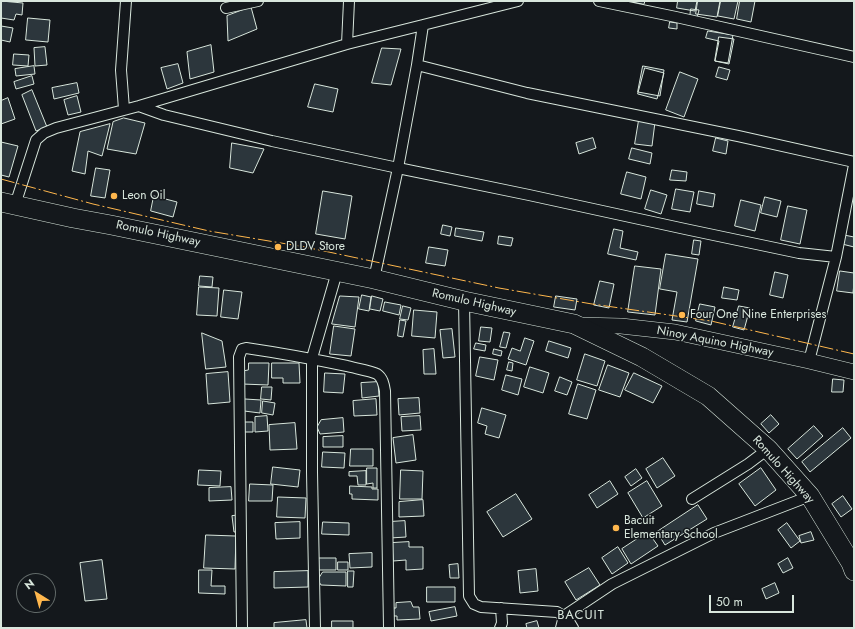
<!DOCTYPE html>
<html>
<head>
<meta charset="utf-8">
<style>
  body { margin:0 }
  #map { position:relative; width:855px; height:629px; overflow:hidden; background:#14181c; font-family:Jost,sans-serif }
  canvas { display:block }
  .frame { position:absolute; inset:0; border:2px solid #d8e6dc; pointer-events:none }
  .north { position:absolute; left:16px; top:573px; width:40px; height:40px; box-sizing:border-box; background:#14181c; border:1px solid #626a69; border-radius:50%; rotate:323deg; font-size:11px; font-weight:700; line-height:16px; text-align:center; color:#d8e6dc }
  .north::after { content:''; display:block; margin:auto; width:14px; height:18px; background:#ffb74d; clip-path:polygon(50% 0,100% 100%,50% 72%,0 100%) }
  .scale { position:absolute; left:709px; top:595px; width:85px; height:18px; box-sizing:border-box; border:2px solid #d8e6dc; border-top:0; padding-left:5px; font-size:12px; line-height:14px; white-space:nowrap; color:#d8e6dc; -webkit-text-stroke:3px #14181c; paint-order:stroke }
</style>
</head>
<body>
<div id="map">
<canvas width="855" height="629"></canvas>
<div class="frame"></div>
<div class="north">N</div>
<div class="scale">50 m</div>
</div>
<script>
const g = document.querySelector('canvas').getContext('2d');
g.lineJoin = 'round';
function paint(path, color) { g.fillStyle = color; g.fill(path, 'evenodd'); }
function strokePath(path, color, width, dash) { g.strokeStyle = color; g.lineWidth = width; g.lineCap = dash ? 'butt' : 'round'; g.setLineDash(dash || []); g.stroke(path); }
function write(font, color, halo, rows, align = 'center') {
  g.font = font + ' Jost,sans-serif'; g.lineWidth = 3; g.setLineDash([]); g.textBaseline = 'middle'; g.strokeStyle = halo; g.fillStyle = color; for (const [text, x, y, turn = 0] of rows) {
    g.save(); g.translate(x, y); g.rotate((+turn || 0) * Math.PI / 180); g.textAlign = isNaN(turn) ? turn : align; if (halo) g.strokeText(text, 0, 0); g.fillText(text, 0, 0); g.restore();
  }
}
const building = new Path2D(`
  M1,1l22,2 -1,12 -6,-1 -2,6 -13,-2z
  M627,1h18l-1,3z
  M678,1h19l-2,10 -18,-3z
  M698,1h22l-3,16 -21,-3z
  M721,1h17l-4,18 -16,-3z
  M740,1h15l-4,21 -14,-3z
  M251,7l6,22 -29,12 -1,-25z
  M691,9l8,1 -2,8 -7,-1z
  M28,18l22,2 -2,22 -22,-2z
  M670,22l7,1v6l-8,-1z
  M1,26l12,2 -3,14 -9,-2z
  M708,31l25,4 -5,28 -13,-2 4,-20 -13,-3z
  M719,37l15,2 -5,25 -14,-3z
  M211,45l3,27 -24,7 -3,-27z
  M45,47l2,18 -12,1 -1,-18z
  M382,48l19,1 -10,36 -19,-2z
  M14,54l15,1 -1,11 -15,-1z
  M178,64l5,19 -16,6 -6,-21z
  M34,66l1,8 -19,2 -1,-7z
  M643,66l21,4 -4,26 -22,-4z
  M719,67l11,3 -3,10 -11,-3z
  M645,68l19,5 -7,26 -19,-5z
  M680,72l18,7 -14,38 -18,-7z
  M32,76l2,8 -18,5 -2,-7z
  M77,83l2,10 -25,6 -2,-11z
  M315,84l23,5 -5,23 -25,-5z
  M32,90l15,37 -11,4 -14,-36z
  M77,96l4,16 -13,3 -4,-15z
  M8,98l7,21 -14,5v-23z
  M124,118l21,5 -9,31 -29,-5 6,-27z
  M639,120l16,2 -3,24 -17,-2z
  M110,124l-8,32 -14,-5 -3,23 -13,-3 8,-39z
  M593,138l3,10 -17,6 -3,-11z
  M716,138l12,3 -2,13 -13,-3z
  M1,142l17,4 -9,31 -8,-2z
  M232,143l32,6 -11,24 -23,-5z
  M632,148l20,5 -2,11 -21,-5z
  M96,168l14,2 -5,28 -14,-2z
  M672,170l15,2 -1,9 -16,-1z
  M627,172l19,5 -5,22 -20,-5z
  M676,189l18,3 -4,20 -18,-3z
  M651,190l16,5 -6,19 -16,-5z
  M323,191l29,5 -7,43 -29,-5z
  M699,191l16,3 -2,13 -16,-3z
  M154,196l23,6 -4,15 -22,-6z
  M765,197l16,4 -4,16 -16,-4z
  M741,200l20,5 -6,26 -20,-5z
  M788,206l19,4 -7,34 -19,-4z
  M443,225l9,2 -2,9 -9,-2z
  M456,228l28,4 -2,9 -27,-5z
  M614,229l9,2 -3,17 18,4 -2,8 -28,-6z
  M844,235l10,2v10l-12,-3z
  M499,236l14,2 -2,8 -13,-2z
  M694,240l7,1 -2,14 -7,-1z
  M429,247l19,3 -3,16 -19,-3z
  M666,254l32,5 -11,63 -15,-2 5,-28 -17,-3z
  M635,266l26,3 -6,46 -27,-3z
  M840,271l14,2v10l-1,10 -16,-2z
  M775,272l13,3 -5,23 -13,-3z
  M200,276l13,1 -1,10 -13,-1z
  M600,281l14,3 -5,24 -15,-3z
  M199,287l20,1 -2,28 -20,-1z
  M724,287l15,3 -2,10 -15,-2z
  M224,290l18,2 -4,27 -17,-2z
  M362,295l9,2 -2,14 -10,-2z
  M340,296l19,1 -4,30 -23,-3z
  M372,296l11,3 -3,12 -10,-2z
  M556,296l21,3 -2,11 -21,-3z
  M385,302l16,3 -2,10 -16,-4z
  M700,304l15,3 -4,18 -15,-4z
  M403,306l8,2 -3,12 -8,-1z
  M739,306l11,2 -6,22 -11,-3z
  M414,310l23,2 -2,26 -23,-2z
  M400,320l6,1 -3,16 -5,-1z
  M334,326l21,3 -4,27 -21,-2z
  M481,327l11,1 -2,14 -11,-1z
  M452,329l3,28 -12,1 -3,-28z
  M504,332l6,1 -4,15 -6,-1z
  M202,333l20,8 4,26 -20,2z
  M525,338l9,3 -8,24 -18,-6 4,-11 8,3z
  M549,341l22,7 -3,10 -22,-7z
  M476,343l10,2 -1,6 -11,-2z
  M434,349l2,25h-12l-1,-24z
  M494,349l8,2 -1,5 -8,-2z
  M585,354l20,7 -8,25 -20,-6z
  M480,357l18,3 -4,20 -18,-4z
  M509,362l4,1 -1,8 -5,-1z
  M249,363h20l-1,22 -26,-1 1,-13 5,-1z
  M272,363h27l1,20h-17v-5h-11z
  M608,365l21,8 -9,24 -21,-7z
  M530,367l19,6 -6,20 -19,-6z
  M228,372l2,30 -22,2 -2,-30z
  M325,373l20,1 -2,19 -19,-1z
  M634,373l28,13 -9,17 -28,-13z
  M506,375l16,4 -4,16 -16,-5z
  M560,377l12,5 -5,13 -12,-4z
  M833,379l11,1 -1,12h-11z
  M378,382l1,14 -17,2 -1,-15z
  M578,384l18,6 -9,29 -18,-5z
  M262,387h10l-1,13 -10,-1z
  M419,398l1,15 -21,2 -1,-16z
  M245,399l16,1 -1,13 -16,-2z
  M376,399l1,16 -23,1 -1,-15z
  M263,401l12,2 -2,12 -11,-2z
  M482,408l24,7 -7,23 -14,-4 2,-8 -9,-3z
  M771,415l8,9 -10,9 -8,-9z
  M267,416l1,15 -13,1v-15z
  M420,416l1,14 -19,1 -1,-14z
  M343,418l1,14 -24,2 -3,-7 4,-7z
  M245,422h8v10h-8z
  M295,423l2,26 -27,1 -1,-25z
  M814,426l9,10 -26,23 -9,-10z
  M843,428l8,10 -41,34 -8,-10z
  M413,435l3,25 -20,3 -3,-25z
  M343,436v11h-20v-10z
  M351,449h22v17h-23z
  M323,452l22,1 -1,15 -22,-1z
  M663,458l12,18 -18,12 -11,-19z
  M273,467l27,3 -2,17 -27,-3z
  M367,468h10v20h-4v-5l-6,1z
  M761,468l15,22 -21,16 -16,-22z
  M636,469l6,9 -11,8 -6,-9z
  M199,470l22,1 -1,15 -22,-1z
  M401,470l22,1 -1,28h-22z
  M366,471v14h-8l-1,-9h-8v-4z
  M610,481l8,13 -21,14 -8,-13z
  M647,481l15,25 -19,12 -15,-25z
  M250,484l23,1 -1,16h-23z
  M350,486l22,1v2h6v11l-26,-1v-5h-2z
  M231,487l1,13 -23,1v-13z
  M516,494l16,25 -29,18 -16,-25z
  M843,496l9,13 -11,8 -9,-13z
  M278,497l28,1 -1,20 -28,-1z
  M423,500l1,16 -25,1v-15z
  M698,505l9,14 -42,26 -8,-13z
  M242,515l2,16 -10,1 -2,-16z
  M405,521l1,16 -16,1 -1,-16z
  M300,522v16l-24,1 -1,-16z
  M323,522l26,1v12l-27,-1z
  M787,523l13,18 -9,7 -13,-18z
  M648,532l10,14 -27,18 -9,-15z
  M811,532l3,8 -13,3 -2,-7z
  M206,535l30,1 -1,33 -31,-1z
  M409,542v5h14v22l-17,1v-10l-13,1 -1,-18z
  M618,547l10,16 -16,11 -10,-16z
  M372,553v14l-22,1 -1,-14z
  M319,558h17v12h-17z
  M788,558l5,10 -10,5 -5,-9z
  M102,560l5,39 -22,2 -5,-38z
  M338,562h10v8h-10z
  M458,564l1,14h-9l-1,-13z
  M589,568l11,17 -24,15 -11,-18z
  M536,569l2,22 -18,2 -2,-22z
  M199,570h13l-1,16h14v8l-26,-1z
  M308,571v16l-34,1v-16z
  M348,571h6l-1,16h-5z
  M323,572h23v14l-25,-1 -3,-5z
  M775,583l4,10 -13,6 -4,-10z
  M427,587h28v15h-28z
  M411,602l2,5h6l1,12 -23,1v-4h-5v-8h4v-5z
  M455,607l2,9 -26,5 -2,-9z
  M306,620l1,8h-33v-5z
  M332,621h21v7h-21z
  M537,621l2,7h-12l-1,-4z`);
paint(building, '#2c363c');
strokePath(building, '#d8e6dc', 1);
const street = new Path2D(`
  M599,1l77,16 178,40
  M226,8l32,-7
  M423,25l95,-24
  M347,44l2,-43
  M139,106l25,9 108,26 126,27 -24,111
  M124,109l-3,-39 5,-69
  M15,205l21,-65 8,-7 12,-5 83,-22 208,-62 76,-19 -6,40
  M836,257l-37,-4 -114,-24 -156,-34 -131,-27 19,-103 110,28 211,43 116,26
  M464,301l5,295 5,8 7,3 76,5c8,4 12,8 16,16
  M809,361l27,-104 18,-92
  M692,499l56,-35 20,-15
  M242,628l-3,-271 3,-8 4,-1c34,5 67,11 101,18 7,2 25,5 30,8 6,4 7,11 8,17l4,237
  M315,628l-3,-156v-114l25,-86
  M500,628l2,-5 -1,-15
  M561,628l3,-12 48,-32 102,-51 96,-37`);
const secondary = new Path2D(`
  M578,325l43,1 54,6 134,29 45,11`);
const highway = new Path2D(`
  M1,202l72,16 38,7 263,54 90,22 110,23 68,33 66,39 60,53 42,47 41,67 3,8`);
strokePath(street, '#d8e6dc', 12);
strokePath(secondary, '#d8e6dc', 16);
strokePath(highway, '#d8e6dc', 20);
strokePath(street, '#14181c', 10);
strokePath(secondary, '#14181c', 15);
strokePath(highway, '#14181c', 19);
strokePath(new Path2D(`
  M1,179l92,25 116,27 96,16 194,41 93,16 119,17 143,33`), '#ffb74d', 1, [14, 3, 2, 3]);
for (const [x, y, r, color] of [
  [114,196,4,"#ffb74d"],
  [278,247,4,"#ffb74d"],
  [682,315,4,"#ffb74d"],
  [616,528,4,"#ffb74d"]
]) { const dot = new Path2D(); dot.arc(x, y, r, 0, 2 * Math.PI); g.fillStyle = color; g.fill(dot); strokePath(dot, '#14181c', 1.5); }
write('12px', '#d8e6dc', '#14181c', [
  ["Leon Oil",122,196],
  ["DLDV Store",286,247],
  ["Four One Nine Enterprises",690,315],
  ["Bacuit",624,521],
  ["Elementary School",624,535]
], 'left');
write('12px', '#d8e6dc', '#14181c', [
  ["Romulo Highway",158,234,12],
  ["Romulo Highway",474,303,13],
  ["Ninoy Aquino Highway",715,342,11],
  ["Romulo Highway",783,470,48]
]);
g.letterSpacing = '1px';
write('13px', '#d8e6dc', '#14181c', [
  ["BACUIT",581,616]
]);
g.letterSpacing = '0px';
</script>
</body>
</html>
